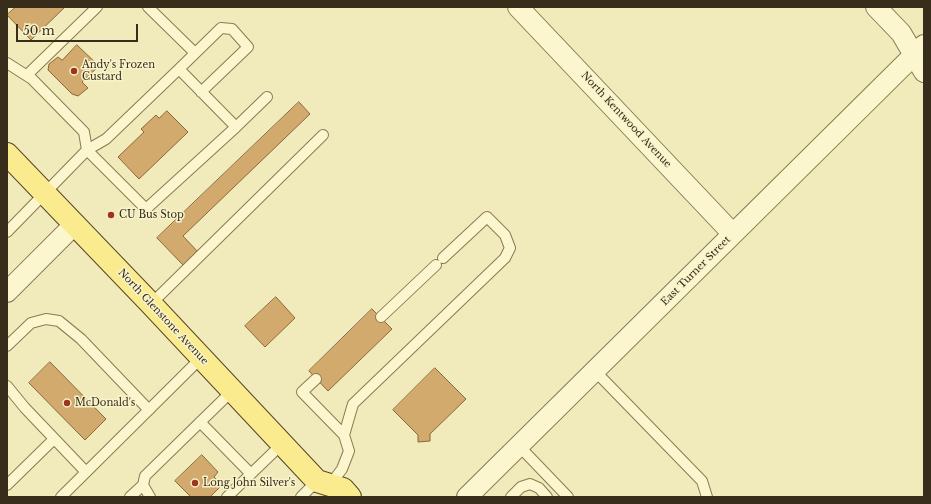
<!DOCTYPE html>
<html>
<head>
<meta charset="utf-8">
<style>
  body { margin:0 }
  #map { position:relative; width:931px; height:504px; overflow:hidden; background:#f1ebbb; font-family:"Libre Baskerville",serif }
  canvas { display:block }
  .frame { position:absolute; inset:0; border:8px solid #372d1a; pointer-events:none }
  .scale { position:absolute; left:16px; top:24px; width:122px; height:18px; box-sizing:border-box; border:2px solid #372d1a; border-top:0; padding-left:5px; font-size:12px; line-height:14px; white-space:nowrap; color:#372d1a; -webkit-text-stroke:3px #f8f3cb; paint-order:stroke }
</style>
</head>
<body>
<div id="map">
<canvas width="931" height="504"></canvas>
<div class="frame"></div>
<div class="scale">50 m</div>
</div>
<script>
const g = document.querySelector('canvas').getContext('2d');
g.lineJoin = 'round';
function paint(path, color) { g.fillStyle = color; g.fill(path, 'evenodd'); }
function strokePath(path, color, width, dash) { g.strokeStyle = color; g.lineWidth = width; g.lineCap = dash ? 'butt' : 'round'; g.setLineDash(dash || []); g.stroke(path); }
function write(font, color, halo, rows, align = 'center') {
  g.font = font + ' "Libre Baskerville",serif'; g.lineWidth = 3; g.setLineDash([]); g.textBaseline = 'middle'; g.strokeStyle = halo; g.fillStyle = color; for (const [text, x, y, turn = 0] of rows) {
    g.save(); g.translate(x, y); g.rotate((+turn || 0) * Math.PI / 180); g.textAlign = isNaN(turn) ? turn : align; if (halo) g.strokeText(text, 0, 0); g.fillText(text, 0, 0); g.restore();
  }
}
const building = new Path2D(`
  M16,7h49l-34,33 -24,-25z
  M77,45l22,21 -17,16 6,6 -10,8 -6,-2 -24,-24 1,-6 9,-7 4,3z
  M299,102l11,12 -127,122 15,16 -14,14 -27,-28z
  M167,111l21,21 -49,47 -21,-22 26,-25 -3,-3 15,-14 3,3z
  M276,297l19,21 -30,29 -20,-21z
  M372,309l20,20 -64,62 -19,-20z
  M50,362l56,57 -21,21 -56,-57z
  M435,368l31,31 -36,35v7l-12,1v-7l-25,-25z
  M202,455l16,17 -4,5 8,8 -12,12h-19l-16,-16z`);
paint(building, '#d3aa6d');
strokePath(building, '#8a6737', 1);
const lane = new Path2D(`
  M148,7l47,46
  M7,63l25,16 52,53 3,18 -80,82
  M179,69l-73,70 -19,11 59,59 90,-82 -57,-58 42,-41 11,1 16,18 -47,45
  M27,75l70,-68
  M236,127l31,-30
  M151,304l172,-169
  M381,317l55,-52
  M7,346l24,-23 15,-4 13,2 22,18 68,71
  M595,371l107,110 5,16
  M316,379l-14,13 42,43 5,16 -7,18 -12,16
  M7,386l18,22 61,64
  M200,422l51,52
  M344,435l9,-31 152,-146 5,-10 -5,-13 -18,-18 -44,41
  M519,446l49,51
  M7,485l47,-46
  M61,497l140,-139
  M130,497l13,-12
  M150,497l-7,-12 2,-9 87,-85
  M227,497l55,-53
  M301,497l16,-16
  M511,497l10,-10 9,-3 9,4 8,9`);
const street = new Path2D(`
  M518,7l215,227
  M876,7l25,26 23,39
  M7,292l68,-68
  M467,497l457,-452`);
const primary = new Path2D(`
  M7,154l144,150 166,177 26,8 7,8`);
strokePath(lane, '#897a53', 12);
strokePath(street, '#897a53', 22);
strokePath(primary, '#564629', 24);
strokePath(lane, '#fcf6ce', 10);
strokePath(street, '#fcf6ce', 20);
strokePath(primary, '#f9eb8e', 22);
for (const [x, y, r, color] of [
  [74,71,4,"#9d351f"],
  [111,215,4,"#9d351f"],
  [67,403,4,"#9d351f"],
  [195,483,4,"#9d351f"]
]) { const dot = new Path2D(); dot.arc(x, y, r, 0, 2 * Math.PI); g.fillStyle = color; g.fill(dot); strokePath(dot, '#f8f3cb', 1.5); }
write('10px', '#372d1a', '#f8f3cb', [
  ["Andy's Frozen",82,65],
  ["Custard",82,77],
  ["CU Bus Stop",119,215],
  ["McDonald's",75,403],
  ["Long John Silver's",203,483]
], 'left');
write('10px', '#372d1a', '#f8f3cb', [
  ["North Kentwood Avenue",626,120,47],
  ["East Turner Street",696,271,-45],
  ["North Glenstone Avenue",163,317,47]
]);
</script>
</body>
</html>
